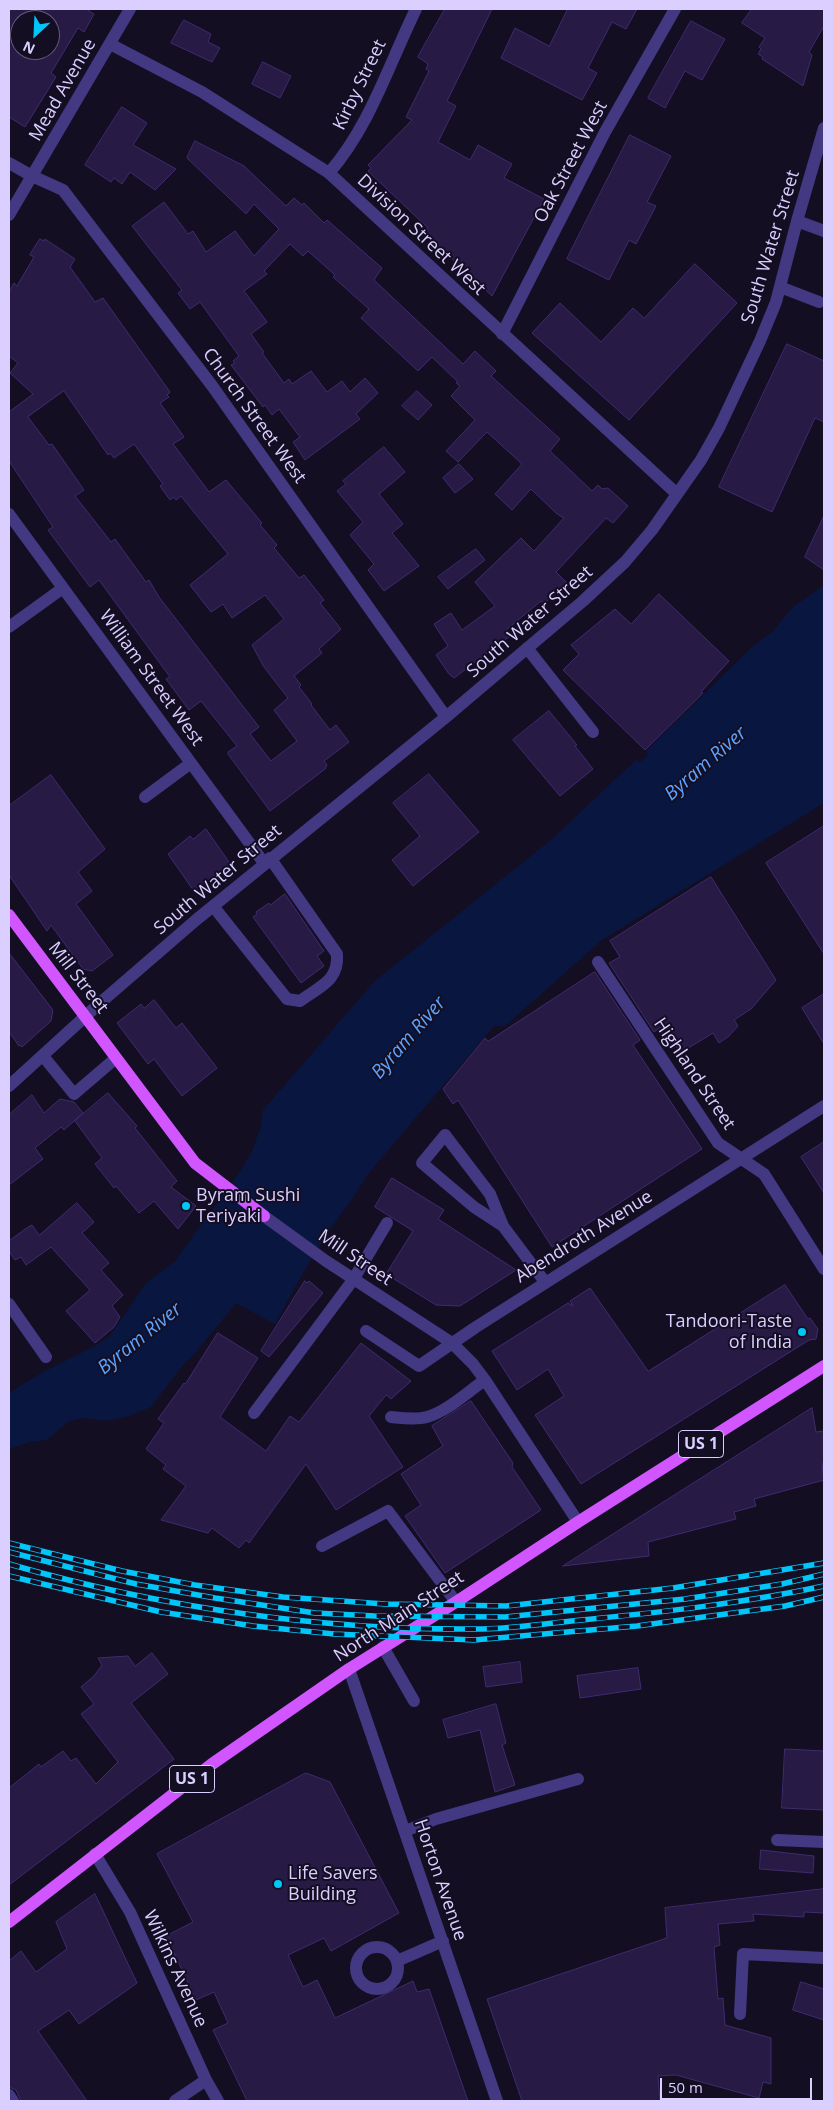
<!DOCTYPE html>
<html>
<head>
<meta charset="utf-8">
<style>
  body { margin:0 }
  #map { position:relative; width:833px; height:2110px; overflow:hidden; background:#140e23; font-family:"Open Sans",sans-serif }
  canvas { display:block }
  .frame { position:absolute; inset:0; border:10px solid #dacfff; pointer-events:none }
  .north { position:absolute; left:10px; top:10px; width:50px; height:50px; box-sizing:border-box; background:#140e23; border:1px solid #635b7b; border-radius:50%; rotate:205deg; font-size:14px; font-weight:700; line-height:20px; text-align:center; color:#dacfff }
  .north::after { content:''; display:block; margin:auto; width:18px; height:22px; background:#00c6fa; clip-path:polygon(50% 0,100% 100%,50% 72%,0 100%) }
  .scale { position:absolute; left:660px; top:2078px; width:152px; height:22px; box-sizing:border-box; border:2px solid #dacfff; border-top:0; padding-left:6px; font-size:15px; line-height:18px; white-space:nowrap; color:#dacfff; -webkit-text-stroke:4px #140e23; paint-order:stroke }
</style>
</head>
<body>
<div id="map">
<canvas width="833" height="2110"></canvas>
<div class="frame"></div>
<div class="north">N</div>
<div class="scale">50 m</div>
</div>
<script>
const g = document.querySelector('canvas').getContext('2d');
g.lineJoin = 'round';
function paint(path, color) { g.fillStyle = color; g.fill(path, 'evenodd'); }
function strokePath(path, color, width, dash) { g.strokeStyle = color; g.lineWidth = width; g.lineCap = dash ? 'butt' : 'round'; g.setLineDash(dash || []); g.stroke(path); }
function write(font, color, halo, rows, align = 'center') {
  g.font = font + ' "Open Sans",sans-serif'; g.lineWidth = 4; g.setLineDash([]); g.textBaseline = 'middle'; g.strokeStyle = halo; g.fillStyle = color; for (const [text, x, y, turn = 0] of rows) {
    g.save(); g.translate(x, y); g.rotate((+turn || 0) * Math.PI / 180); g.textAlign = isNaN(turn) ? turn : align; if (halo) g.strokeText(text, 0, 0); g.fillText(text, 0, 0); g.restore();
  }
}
paint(new Path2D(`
  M824,585v218l-222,137 -97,86h-11l-127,149c-12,22 -28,40 -41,61 -19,29 -35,58 -51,88l-39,-21 -40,49 -14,14 -31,41 -22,9 -22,5 -23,-3 -15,3 -22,19 -17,2 -21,7v-56l34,-21 52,-26 15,-10 36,-53 29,-22 66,-91 11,-19 9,-25 2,-16 112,-129 177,-142 84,-79 4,2 8,-7 -2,-4 105,-103 22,-17 20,-24z`), '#091740');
const building = new Path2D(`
  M9,9h77l8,5 -10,18 -6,-4 -27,45 5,4 -31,50 -16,-10zM20,20h30v30h-30z
  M445,9h47l-45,92 9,5 -18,36 32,18 8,-15 34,19 -8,14 40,21 -52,97 -67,-62 3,-6 -60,-57 3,-3 -3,-3 44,-45 -6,-3 23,-46 -3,-2 2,-5 -10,-7z
  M568,9h69l-11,20 -14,-7 -24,46 9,5 -15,27 -81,-42 14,-30 34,18z
  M752,9h72v17l-15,26 3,3 -9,31 -41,-27 1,-2 -5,-3 3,-5 -2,-2 6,-9 -23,-15z
  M184,20l27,14 -3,8 12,6 -8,14 -41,-19z
  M691,21l34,18 -23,41 -17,-9 -20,37 -17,-10z
  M263,62l28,14 -11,22 -28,-14z
  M122,107l25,16 -14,22 43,24 -21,21 -25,-18 -8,12 -8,-6 -3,4 -26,-17z
  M630,135l41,21 -24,46 9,4 -20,38 -7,-4 -20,40 -42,-21z
  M195,141l49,25 42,40 8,-8 8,7 2,-2 20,20 3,-3 55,48 -8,12 89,84 12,-13 21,20 -5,5 69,63 -10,12 42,40 6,-6 4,4 6,-1 20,18 -15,17 -7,-5 -50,54 10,10 -22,22 -3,-3 -35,29 4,6 -56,42 -5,-4 -13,-19 12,-9 -14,-22 17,-11 11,17 33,-24 -20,-24 46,-44 13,13 30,-33 -7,-4 -26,-25 -19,21 -17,-16 27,-30 -35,-32 -29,30 -12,-11 29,-31 -24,-24 9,-10 -4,-3 2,-1 -26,-25 -14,14 -57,-53 8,-9 -36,-32 2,-2 -27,-24 -5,5 -13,-12 -26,27 3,3 -23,17 23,31 -16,12 13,18 -2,1 22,30 5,-4 3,5 19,-13 16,21 15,-11 8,11 15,-14 13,15 -22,21 4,5 -55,41 -12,-18 7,-5 -21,-28 -7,6 -7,-10 -2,2 -32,-42 4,-2 -2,-2 6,-5 -39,-54 -10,7 -12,-16 4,-3 -50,-64 32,-24 24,32 5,-3 13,21 29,-21 19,25 25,-27 -25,-25 -8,10 -59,-56z
  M40,239l4,2 1,-2 30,20 -5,8 25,35 8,-4 67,94 -3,3 2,2 -9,6 24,34 -11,7 36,48 17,-12 36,43 -2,2 17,20 -3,3 25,30 5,-3 20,25 -4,3 21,26 -22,20 3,4 -28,23 7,9 -2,2 13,17 -1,1 19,25 6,-5 13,17 -25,19 3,4 -2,4 -55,42 -42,-57v-2l9,-6 -36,-45 -12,9 -23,-31 4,-2 -71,-97 -9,7 -42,-57 5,-3 -44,-66v-49l24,-18 -23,-21 8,-10 -9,-7v-64l5,-9 3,3 17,-29 -4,-2zM64,391l44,64 2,-2 4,5 20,-14 29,40 -3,2 10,14 4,-3 2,3 5,-4 47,58 -38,31 21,27 12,-8 9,14 33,-23 19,24 -32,26 12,22 24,31 -14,12 23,31 -26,20 -21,-27 9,-7 -100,-130 -10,-17 -3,2 -31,-43 -4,3 -36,-46 9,-6 -32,-46 -3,1 -21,-28z
  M695,264l42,39 -108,117 -97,-87 28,-30 41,39 32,-34 11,10z
  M787,344l37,17v61l-9,-4 -43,94 -53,-25z
  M417,391l15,14 -14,15 -16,-14z
  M384,447l21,25 -26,22 24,30 -11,9 27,33 -35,25 -16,-21 6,-6 -24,-29 13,-13 -26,-31 9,-7 -3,-3z
  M459,464l14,15 -18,14 -12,-15z
  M824,516v54l-19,-13z
  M476,549l9,11 -37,29 -10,-12z
  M659,594l70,67 -28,31 2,1 -58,57 -82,-80 16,-16 -8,-9 44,-36 16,15z
  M549,711l28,34 -2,1 18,23 -33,27 -47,-56z
  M429,774l50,58 -66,54 -21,-26 28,-24 -27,-33z
  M51,775l54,74 -27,23 14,19 -16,13 37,51 -21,16 -9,-2 -32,-44 -4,6 -38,-56v-69z
  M824,826v128l-58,-91z
  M206,829l25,36 -35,29 -28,-40 22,-18 3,3z
  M711,877l65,103 -25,29 -17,11 4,6 -9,10 -10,7 -6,-10 -33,20 -17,-27 -9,6 -45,-69 11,-6 -10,-16z
  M285,894l39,57 -7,5 7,10 -23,17 -48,-66 4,-3 -1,-2 13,-9 1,2z
  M9,953l44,57 -2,11 -29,26 -2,-2 -1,1 -10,-14z
  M595,972l45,68 -7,5 69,104 -150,98 -94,-147 -5,4 -10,-15 42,-51 3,3z
  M824,994v50l-22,-36z
  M154,1000l22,28 6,-5 35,45 -35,28 -28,-37 -6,5 -31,-41 24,-19 3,4z
  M108,1093l29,33 -2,2 42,53 -6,6 25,19 -18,23 -24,-28 -15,12 -23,-27 -2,2 -19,-24 7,-6 -27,-37z
  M32,1095l12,18 16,-14 14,3 9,11 -19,17 -3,-3 -26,21 8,11 -34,26v-70z
  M824,1142v51l-23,-36z
  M392,1178l52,32 -6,9 78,51 -56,36 -24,-1 -50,-31 27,-43 -38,-24z
  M77,1203l17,19 -12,11 27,30 -8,7 22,25 -11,11 8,11 -6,10 -19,16 -29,-32 24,-21 -39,-43 -25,18 -5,-8 -6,3 -6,-9v-10l19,-14 4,-2 7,10z
  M305,1281l2,2 2,-2 14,12 -54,64 -8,-6z
  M785,1285l23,34 2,-1 8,11 -2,10 -7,1 -228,144 -46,-69 29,-19 -16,-27 -31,21 -25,-39 76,-48 5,3 -3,-5 20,-13 58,83z
  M218,1333l40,25 -38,59 46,34 24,-35 9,6 62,-79 50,38 -20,18 -5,-4 -17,21 34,51 -67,43 -30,-46 -57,79 -3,-3 -7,8 -27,-20 -4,5 -47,-13 25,-34 -23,-17 3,-4 -20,-16 18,-26 -6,-4 26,-36 1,1z
  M471,1401l42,62 -1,4 29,43 -96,63 -40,-57 16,-11 -20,-31 42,-28 -11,-20z
  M812,1408l4,24 8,-1v32l-2,1 2,16 -70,19 2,7 -22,6 2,7 -88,23 1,14 -86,10z
  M152,1653l16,21 -37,29 43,56 -165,126v-97l30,-24 2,3 22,-16 8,10 5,-3 20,26 22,-22 -37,-48 13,-10 -13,-17 13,-11 8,-11 -4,-7 30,-2 7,10z
  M520,1662l2,20 -36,5 -3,-20z
  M638,1668l3,21 -61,9 -3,-22z
  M496,1704l10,39 -4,2 13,40 -20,7 -15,-62 -32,8 -5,-18z
  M785,1749l39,2v59l-42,-2z
  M306,1773l24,9 69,131 -68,38 -7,-13 -36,17 15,32 14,-7 18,38 78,-37 4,11 12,-3 39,112h-221l-34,-71 15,-7 -14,-31 -18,8 -30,-64 27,-14 -36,-68z
  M761,1850l53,6 -1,17 -53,-4z
  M824,1889v24l-20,-1v5l-51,-3 1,7 -36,3 2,21 -6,2 4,52 5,-1 2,27 46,13v46l-8,-2 -4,16 -83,-23 -18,1 2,25h-138l-35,-102 180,-61 -2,-30z
  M95,1894l42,89 -58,41 -10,-14 -31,21 49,70h-66l-5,-11 -7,-3v-126l12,-10 15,21 31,-23 -11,-27z
  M801,1982l23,7v31l-31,-10z`);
paint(building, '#271a44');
strokePath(building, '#402b70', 1);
strokePath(new Path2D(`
  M110,44l92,48 127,81 348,321
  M9,163l23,13 31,14 150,197 233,330
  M329,173c41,-47 60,-109 87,-164
  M9,215l121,-206
  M797,221l27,10
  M780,287l39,15
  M502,334l103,-202 70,-123
  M9,514l255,349
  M9,627l54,-39
  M527,648l66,84
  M145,797l46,-34
  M213,906l74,93 13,2c20,-15 39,-20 37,-47l-67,-96
  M598,962l120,181 46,31 60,95
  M43,1056l31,38 42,-36
  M9,1086l91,-83 96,-83 250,-203 137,-116 42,-39 27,-32 49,-70 18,-32 41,-87 16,-39 21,-81 27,-93
  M264,1216l62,45 126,82 21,21 12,16 93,142
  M503,1226l-29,-19 -52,-44 23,-28 45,59 13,32 42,56
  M9,1304l37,53
  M366,1331l53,35 57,-39 348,-221
  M254,1413l99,-133 34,-57
  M391,1417c11,1 25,3 36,0 21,-6 40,-25 58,-37
  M322,1546l66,-35 68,91
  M383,1647l31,54
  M349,1669l148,432
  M405,1831l31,-12 142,-40
  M777,1840l47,2
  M95,1854l35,58 76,168 12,21
  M356 1968a21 21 0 1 1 42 0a21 21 0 1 1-42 0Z
  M397,1961l46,-20
  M740,2014l3,-60 81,4
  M9,2095l4,6
  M175,2101l31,-21`), '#433882', 12);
strokePath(new Path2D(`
  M9,915l186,248 69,53
  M9,1922l203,-158 137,-95 107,-67 122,-80 246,-156`), '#d256ff', 12);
const rail = new Path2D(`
  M9,1543l113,28 73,14 88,12 102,7 121,2 167,-18 151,-25
  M9,1552l127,32 79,14 100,15 60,3 130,1 180,-18 97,-15 42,-10
  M9,1564c152,44 316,67 474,65 33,-1 67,-6 99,-9 82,-8 162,-17 242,-34
  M9,1576l152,36 92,14 81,8 140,6 163,-14 148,-20 39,-9`);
strokePath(rail, '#00c6fa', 5.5);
strokePath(rail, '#140e23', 4, [11]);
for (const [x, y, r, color] of [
  [186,1206,5,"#00c6fa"],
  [802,1332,5,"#00c6fa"],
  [278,1884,5,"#00c6fa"]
]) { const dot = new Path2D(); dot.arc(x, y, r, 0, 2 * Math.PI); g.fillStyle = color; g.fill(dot); strokePath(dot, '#140e23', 2); }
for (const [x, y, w] of [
  [701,1444,45],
  [192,1779,45]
]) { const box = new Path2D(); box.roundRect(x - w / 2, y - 13.5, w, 27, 4); g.fillStyle = '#140e23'; g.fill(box); strokePath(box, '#dacfff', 1); }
write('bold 16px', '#dacfff', null, [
  ["US 1",701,1444],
  ["US 1",192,1779]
]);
write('18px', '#dacfff', '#140e23', [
  ["Kirby Street",360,85,-64],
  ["Mead Avenue",63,90,-60],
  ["Oak Street West",571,162,-62],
  ["Division Street West",421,235,43],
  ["South Water Street",771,247,-73],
  ["Church Street West",254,416,54],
  ["South Water Street",530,622,-41],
  ["William Street West",151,678,54],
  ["South Water Street",218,880,-40],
  ["Mill Street",78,978,52],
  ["Highland Street",694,1074,56],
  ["Abendroth Avenue",584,1237,-32],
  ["Mill Street",355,1258,34],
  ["North Main Street",399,1617,-33],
  ["Horton Avenue",440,1880,71],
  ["Wilkins Avenue",175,1969,65]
]);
write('18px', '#dacfff', '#140e23', [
  ["Byram Sushi",196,1196],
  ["Teriyaki",196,1217],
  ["Tandoori-Taste",792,1322,"right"],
  ["of India",792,1343,"right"],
  ["Life Savers",288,1874],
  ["Building",288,1895]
], 'left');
write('italic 19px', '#5da3ff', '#140e23', [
  ["Byram River",706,764,-41],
  ["Byram River",409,1038,-49],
  ["Byram River",140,1339,-39]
]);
</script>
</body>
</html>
